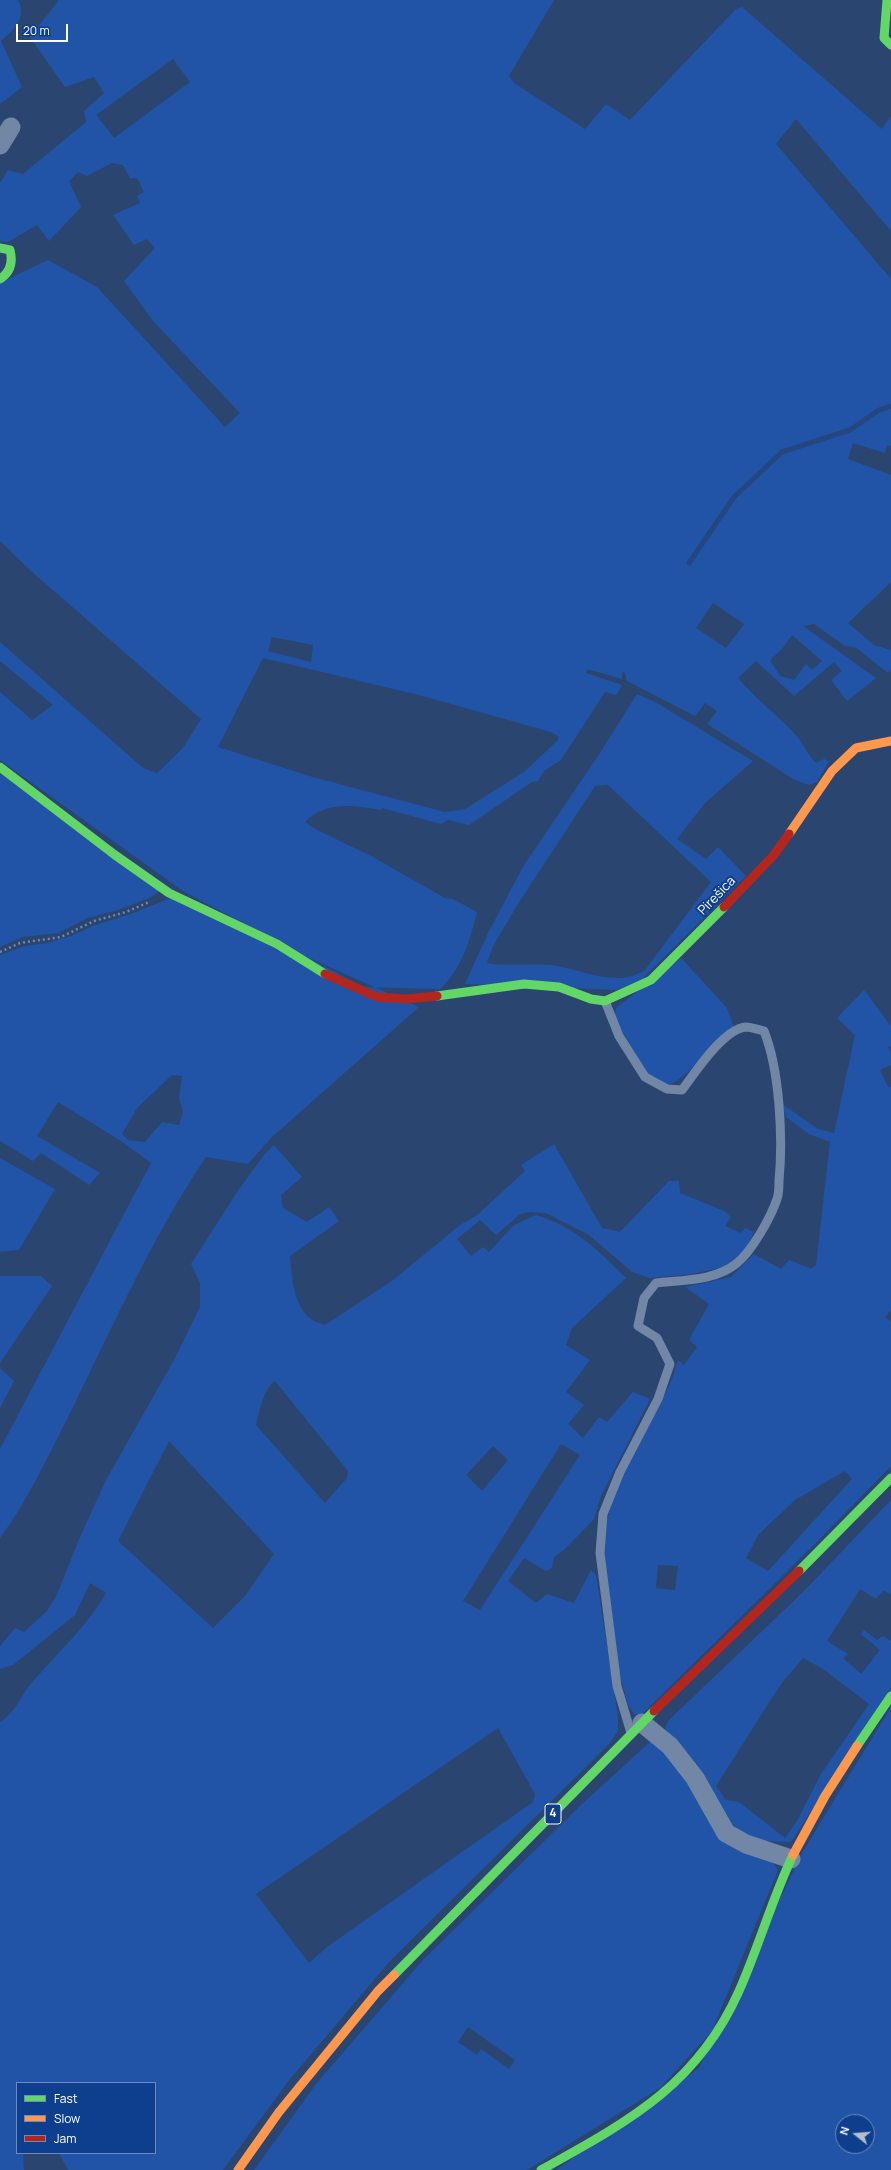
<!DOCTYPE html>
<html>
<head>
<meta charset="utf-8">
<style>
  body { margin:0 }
  #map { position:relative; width:891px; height:2170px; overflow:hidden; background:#2b4571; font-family:Manrope,sans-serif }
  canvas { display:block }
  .legend { position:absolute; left:16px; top:2082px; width:140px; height:72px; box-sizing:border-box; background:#0e3e8e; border:1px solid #6e8bbb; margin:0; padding:5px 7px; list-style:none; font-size:12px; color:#fff }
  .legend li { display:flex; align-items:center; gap:8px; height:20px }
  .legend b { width:20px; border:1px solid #6e8bbb }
  .north { position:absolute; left:835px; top:2114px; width:40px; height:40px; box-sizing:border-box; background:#0e3e8e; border:1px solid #6e8bbb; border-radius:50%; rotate:287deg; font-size:11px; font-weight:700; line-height:16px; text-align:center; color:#fff }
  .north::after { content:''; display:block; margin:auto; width:14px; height:18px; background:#b5becd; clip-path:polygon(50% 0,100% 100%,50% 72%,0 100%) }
  .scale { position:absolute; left:16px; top:24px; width:52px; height:18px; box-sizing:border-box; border:2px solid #fff; border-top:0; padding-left:5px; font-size:12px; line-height:14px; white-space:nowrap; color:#fff; -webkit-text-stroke:3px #0e3e8e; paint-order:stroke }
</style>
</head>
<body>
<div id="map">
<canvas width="891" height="2170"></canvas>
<ul class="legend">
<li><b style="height:5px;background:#63d668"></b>Fast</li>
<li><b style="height:5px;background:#ff974d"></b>Slow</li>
<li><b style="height:5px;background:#b3261e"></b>Jam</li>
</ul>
<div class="north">N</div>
<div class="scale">20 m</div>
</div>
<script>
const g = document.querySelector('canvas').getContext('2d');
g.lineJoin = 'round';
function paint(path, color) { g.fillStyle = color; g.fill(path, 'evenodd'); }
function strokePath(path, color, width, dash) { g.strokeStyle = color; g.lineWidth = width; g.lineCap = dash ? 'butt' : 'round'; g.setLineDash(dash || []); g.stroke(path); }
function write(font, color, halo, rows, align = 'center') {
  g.font = font + ' Manrope,sans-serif'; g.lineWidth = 4; g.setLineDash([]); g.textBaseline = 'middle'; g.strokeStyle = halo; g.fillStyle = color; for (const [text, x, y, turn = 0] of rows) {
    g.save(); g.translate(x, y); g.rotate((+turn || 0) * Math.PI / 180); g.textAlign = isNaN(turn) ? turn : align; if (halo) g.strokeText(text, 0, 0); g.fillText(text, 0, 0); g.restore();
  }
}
paint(new Path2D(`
  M0,0h18c10,18 -5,30 -17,41l21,46 -22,17z
  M59,0h495l-45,76 5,7 71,46 21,-25 24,16 106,-111 6,-2 140,122 9,-13v115l-95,-112 -20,25 115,135v167l-4,-1 -2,8 -32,-10 -5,16 43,16v107l-43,41 26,22 17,5v19l-3,4 -33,-26 -10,-1 -31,-22 -11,2 73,52 -29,23 -16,-21 11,-9 -8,-9 -40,34 -38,-35 -18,17c17,20 38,36 56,55 9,9 13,22 22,30l8,-4 5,2 -12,21 -8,3 -16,-6 -86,-55 10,-13 -12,-8 -10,13 -68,-35 -2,-8 -3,-1v7l-35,-10 -1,4 36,12 -6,10 -11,-3 -44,68 -17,11 -6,10 -6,1 -63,43 -21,-5 -7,4 -59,-16 -1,2c-28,-5 -55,-9 -76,12l10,7 56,27 74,42 8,1 24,13c-7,28 -15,57 -37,77l-77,-2 -180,-96 -183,-131v-68l32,28 21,-15 -53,-44v-19l143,126 14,5 26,-25 18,-29 -170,-148 -31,-30v-258l48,-23 49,27 128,140 15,-14 -87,-92 -29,-40 31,-33 -8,-9 -13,6 -21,-30 27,-12 -3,-7 7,-4 -7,-14h-7l-7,-13 -11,-2 -25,13 -9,-4 -9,9 12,26 -32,34 -12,-16 -29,17 -8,-1v-58l8,-13 15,4 63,-52 -2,-11 20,-18 -10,-16 -29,10 -35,-50zM173,59l17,23 -76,56 -18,-23zM713,603l31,21 -18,24 -30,-20zM792,635l30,26 -10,9 -6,-6 -12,16 -14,-4 -10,-16 12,-11zM272,637l41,8 -2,17 -43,-11zM263,658l156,37 132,37 7,4v4l-34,32 -59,37 -20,3 -129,-34 -98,-31z
  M637,694l20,9 96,58 -48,42 -28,36 29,20 12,-12 28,29 -105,104 -24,10 -152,-6 23,-51 36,-68 74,-109zM608,785l103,97 -66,88c-29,19 -63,-1 -94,-5 -22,-2 -43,2 -64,-2l6,-17 25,-42 77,-118z
  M0,771l162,119 -15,9 -29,11 -31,8 -28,15 -37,4 -22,10z
  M173,897l246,110 -148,131 -23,26 -42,-7c-54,80 -93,169 -135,254 -22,43 -43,89 -71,127v-89l151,-286 -30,-22 -63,-39 -21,34 63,37 -11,12 -48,-32 -8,8 -33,-20v-186l25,-9 23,-3 23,-7 24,-11 36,-11zM172,1075l10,1 -3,22 4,15 -4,12 -17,-3 -17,20 -17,-2 -6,-6 15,-26z
  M681,958l46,50 7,19c-26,15 -37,46 -66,58l-13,-5 -8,-7 -33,-56 2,-9z
  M864,990l27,36v20l-3,1 3,6v12l-11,5 8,17h3v223l-6,7 6,5v144l-70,72 -180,177 -7,-1 -6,-9 -10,-37 -13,-98 -2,-36 12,-43 56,-109 7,-22 6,5 13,-18 -8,-7 20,-36 -24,-17 46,-10 23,-23 27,15 8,-9 22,9 5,-4 14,-123 -21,-8 -23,-17 -4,-13 36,25 16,4 21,-98 -18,-17zM845,1471l7,8 -84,92 -22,-13 12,-23 37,-35zM658,1565l20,1 -3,24 -19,-2z
  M554,1144l48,84 18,4 49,-51h10l1,12 44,18 7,6 -6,9 16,7 4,-5 9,4 -7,17 -23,18 -32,7 -42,4 -18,-6 -43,-37 -43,-22 -18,-1 -9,3 -23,20 -16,-15 -23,19 14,17 12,-9 6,5 25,-27 22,-10c38,11 62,35 90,63l-54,50 -6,17 24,15 -24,32 18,13 -16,19 15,14 16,-21 8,5 26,-30 17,7 -49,97 -7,23 -30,31 -10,7 -2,11 -6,3 -22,-13 -16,23 28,22 11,-9 27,9 17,-33 5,5 22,142v14l-9,13 -219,217 -100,118 -67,91h-155l-9,-17h96v-70h-138v70h6l1,17h-24v-448c13,-7 20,-24 29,-36 26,-31 57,-58 77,-93l-16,-10 -15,32 -62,50 -13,4v-23l15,-18 9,4 23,-21 9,-14 24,-60 26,-57 68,-120 26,-53v-24l-9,-19 46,-72 27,-37 10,-10 28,32 -21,18 2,13 24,14 22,-15 10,14 -49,35c2,21 3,49 21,63 3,3 10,4 14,6l67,-44 68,-56 16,-9 49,-45 -4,-6zM275,1381l73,90 -1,7 -22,25 -69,-78c3,-12 8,-38 19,-44zM169,1441l105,113 -29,42 -32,32 -95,-87zM561,1444l19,11 -100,155 -17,-9zM493,1446l15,14 -26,31 -16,-16zM498,1728l37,66 -2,8 -206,145 -18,16 -53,-69z
  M0,1158l55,31 -36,61 -19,2z
  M0,1276h41l11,10 -52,77z
  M0,1368l14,13 -14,27z
  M891,1500v95l-7,-5 -8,9 -16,-10 -33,52 21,13 -5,4 18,16 19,-24 -19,-16 3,-4 13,10 6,-4 8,5v47l-100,154 -37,-1 -14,-7 -17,-19 -57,-80 -1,-6 3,-8 136,-130zM803,1658l20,11 46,35 -48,70 -24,47 -12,17 -46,-36 -13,-2 -10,-14 65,-102z
  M891,1707v463h-335l143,-102 103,-215zM843,2122h24v24h-24z
  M651,1741l9,2 68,100 13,9 30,8 7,10 -66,161 -52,57 -133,82h-273l62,-86 107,-124 158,-155zM468,2027l47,33 -6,9 -28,-20 -4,6 -19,-13z`), '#2154a6');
strokePath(new Path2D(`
  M689,563l45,-66 48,-45 68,-22 29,-20 12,-4`), '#254781', 5);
strokePath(new Path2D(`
  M0,952l20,-9 41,-6 33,-16 32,-9 23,-10`), '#7286a5', 2.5, [2, 3]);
strokePath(new Path2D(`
  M605,1001l14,35 26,41 22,12 15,1c13,-17 41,-61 64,-63 5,0 13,3 18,4 16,40 19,108 15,150 0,6 0,13 -2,18 -6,18 -25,52 -40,64 -21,18 -55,17 -81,20l-12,15 -6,28 19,12 13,26 -12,35 -38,73 -17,42 -3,39 17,133 14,47`), '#7286a5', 9);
strokePath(new Path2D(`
  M0,145l11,-18
  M642,1723l28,23 25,32 31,55 20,11 45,15`), '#7286a5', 19);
strokePath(new Path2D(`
  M887,0l-3,38 7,7
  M0,248l10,2c3,12 1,22 -10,29
  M0,767l115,88 54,38 108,51 48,30
  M437,996l87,-12 35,3 32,12 14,2 46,-21 73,-73
  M799,1571l92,-93
  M857,1746l34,-50
  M394,1975l260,-264
  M541,2170c86,-48 156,-84 198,-179 20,-45 33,-92 54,-136`), '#63d668', 9);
strokePath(new Path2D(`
  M789,834l43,-63 24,-23 35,-7
  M793,1855l32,-59 32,-50
  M238,2170l41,-58 99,-121 16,-16`), '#ff974d', 9);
strokePath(new Path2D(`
  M724,907l49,-51 16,-22
  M325,974l52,23 30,2 30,-3
  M654,1711l145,-140`), '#b3261e', 9);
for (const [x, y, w] of [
  [553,1814,16]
]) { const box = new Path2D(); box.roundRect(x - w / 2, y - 10, w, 20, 3); g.fillStyle = '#0e3e8e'; g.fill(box); strokePath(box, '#fff', 1); }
write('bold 12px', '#fff', null, [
  ["4",553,1814]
]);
write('13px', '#fff', '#0e3e8e', [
  ["Pirešica",717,896,-46]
]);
</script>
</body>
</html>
